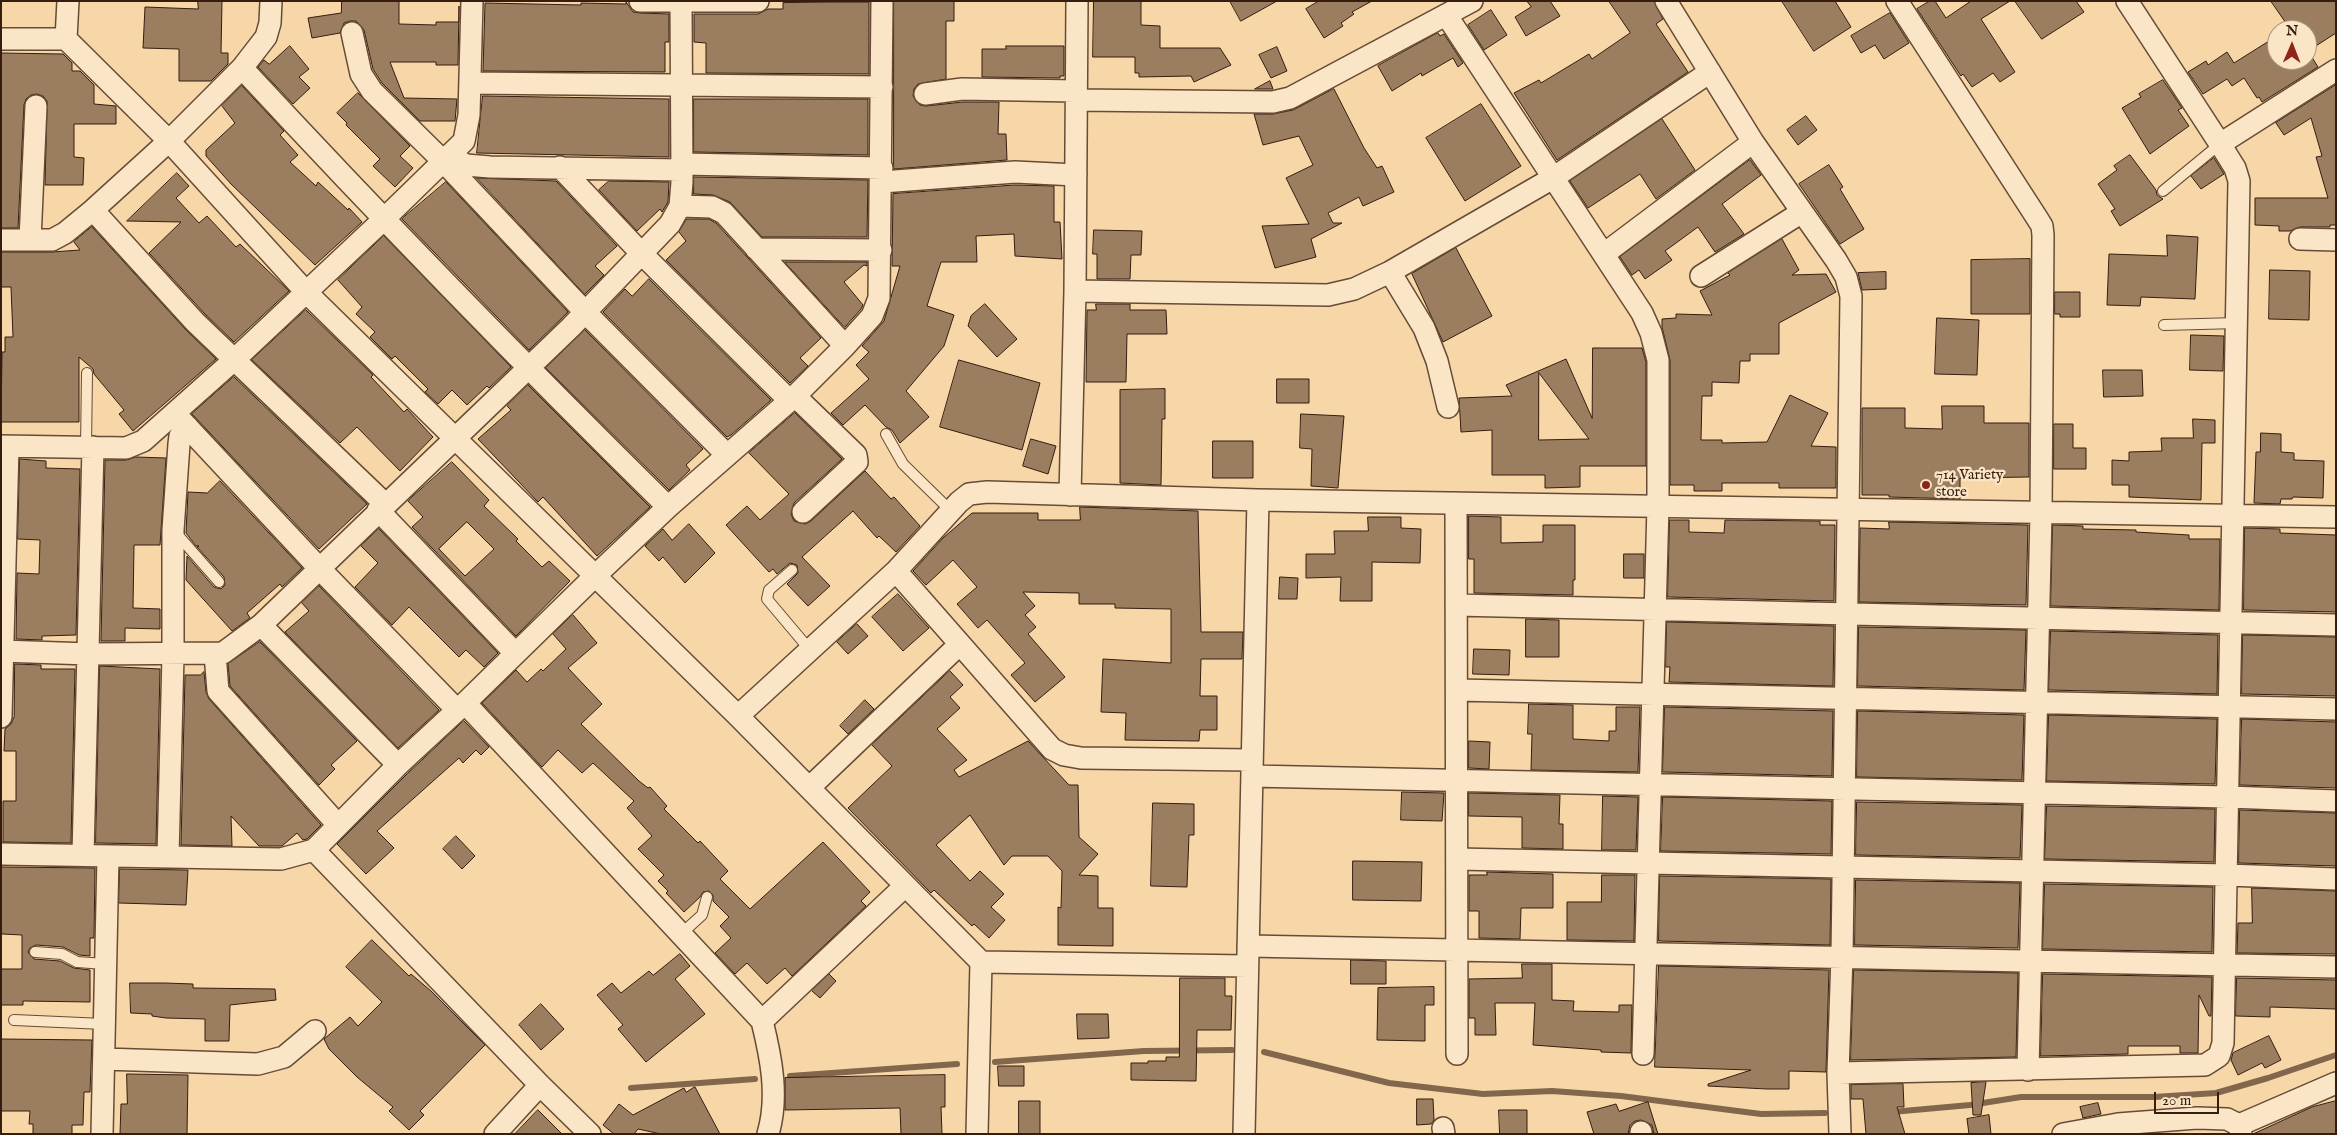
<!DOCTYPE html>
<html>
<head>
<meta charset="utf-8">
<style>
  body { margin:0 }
  #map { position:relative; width:2337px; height:1135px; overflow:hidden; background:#f7d7a8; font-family:"IM FELL English",serif }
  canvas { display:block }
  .frame { position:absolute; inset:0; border:2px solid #351d10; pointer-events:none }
  .north { position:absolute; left:2267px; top:20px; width:50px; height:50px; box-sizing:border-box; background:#fae5c6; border:1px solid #ab957d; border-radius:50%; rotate:1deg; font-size:14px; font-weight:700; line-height:20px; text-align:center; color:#351d10 }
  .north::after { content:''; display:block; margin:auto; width:18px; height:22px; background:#8f2418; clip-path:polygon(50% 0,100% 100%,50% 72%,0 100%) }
  .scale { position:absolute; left:2154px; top:1092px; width:65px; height:22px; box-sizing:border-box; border:2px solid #351d10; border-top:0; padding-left:6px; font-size:15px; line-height:18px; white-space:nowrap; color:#351d10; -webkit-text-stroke:4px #fae5c6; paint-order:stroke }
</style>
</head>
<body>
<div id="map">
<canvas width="2337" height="1135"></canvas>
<div class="frame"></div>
<div class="north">N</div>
<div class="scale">20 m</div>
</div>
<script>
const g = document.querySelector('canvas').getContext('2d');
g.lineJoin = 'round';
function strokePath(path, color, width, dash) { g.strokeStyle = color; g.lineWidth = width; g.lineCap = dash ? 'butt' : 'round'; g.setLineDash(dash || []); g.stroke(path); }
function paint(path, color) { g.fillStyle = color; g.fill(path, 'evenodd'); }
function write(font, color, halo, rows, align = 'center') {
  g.font = font + ' "IM FELL English",serif'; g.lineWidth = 4.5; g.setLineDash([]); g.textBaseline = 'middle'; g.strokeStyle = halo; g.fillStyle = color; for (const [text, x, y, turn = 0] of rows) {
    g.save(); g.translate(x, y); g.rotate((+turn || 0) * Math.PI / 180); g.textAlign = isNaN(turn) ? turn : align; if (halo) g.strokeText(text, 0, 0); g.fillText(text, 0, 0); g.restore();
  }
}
strokePath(new Path2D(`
  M1264,1052l125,31 94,11 69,-3 69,5 140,18 64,-1
  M995,1062l149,-11 88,-1
  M790,1076l167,-12
  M631,1088l124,-9
  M1892,1112l78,-7 51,-8h133l62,-4 52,-15 68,-23`), '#82674c', 6);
const building = new Path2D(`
  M198,1h24l-1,52h7v11l-17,17h-32v-32l-36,-1 2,-41 53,2z
  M342,1h57v23l37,1v-3h23v-16l-1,59h-22v-3h-46l14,36 53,1 -2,22h-35l-38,-38 -9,-14 -9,-39 -8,-9h-6l-6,2 -4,10 -28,5 -4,-20 33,-5z
  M894,1h60v20h-8v58l-28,5 -4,5 -1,7 7,9 6,1 37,-4h36l-1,32h8l1,26 -113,9z
  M1094,1h47v24l19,1v22h60l11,17 -37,17 -3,-6 -52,1v-4h-4v-16h-42z
  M1230,1h47l-36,20z
  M1319,1h53l-20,11 2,2 -13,9 2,3 -19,12 -18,-29z
  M1527,1h23l10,15 -34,20 -11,-19 16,-10z
  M1609,1h45l9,18 -7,5 32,48 -131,88 -43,-67 25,-13 2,3 48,-29 3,5 38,-26z
  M1782,1h53l16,26 -37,24z
  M1930,1h5l11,17 25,-17h39l-29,18 34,53 -15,10 -7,-9 -21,14 -9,-13 -2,2 -44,-67z
  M2015,1h61l8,11 -42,27z
  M2271,1h65v32l-28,18 10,16 -56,35 -3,-5 -2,1 -13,-20 -12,8 -5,-7 -24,15 -15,-22 18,-11 2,4 19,-13 7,11 43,-27v24h30v-30h-21l3,-2z
  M626,2l7,10 7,1 29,1v28h-4v30l-182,-1 2,-68 96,2v-2l45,1z
  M838,2h31v72l-163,-1v-30l-12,-1v-28h64l10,-5h15v-6z
  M1491,10l16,25 -23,15 -16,-25z
  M1890,13l19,30 -25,16 -9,-14 -14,8 -10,-17z
  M1438,33l2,3 4,-2 19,29 -5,4 -5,-9 -31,18 -1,-3 -29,18 -14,-25z
  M290,46l19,23 -10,8 11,11 -17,16 -35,-37 6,-7 5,4z
  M1006,46h58v30h-4v2l-78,-1v-28h24z
  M1277,47l10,24 -16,7 -12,-23z
  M1,53l62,1 9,9v8h8l14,14v19l22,2v18h-42v33l10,1 -1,27h-38l2,-84 -4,-5 -6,-2 -6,1 -5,4 -2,6 -6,123h-17z
  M2163,80l19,28 -4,2 11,16 -39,28 -28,-46 19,-11 -2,-3z
  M1270,81l3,8h-18z
  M2336,85v140h-6v2h-30l-10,4h-11v-5l-24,-1v-27h73l-12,-41 6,-1 -11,-38 -27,17 -8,-12z
  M242,86l42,45 -4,4 18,20 -8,7 26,24 2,-4 30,28 1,-2 13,14 -47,43 -84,-81 -25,-28v-6l29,-27 -13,-17z
  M1334,89l30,59 13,20 5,-2 12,26 -31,14 -4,-9 -31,16 5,10h9l-31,16 5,18 -41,11 -13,-42 47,-2 -23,-46 27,-13 -14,-29 -36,9 -9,-31h19l20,-4z
  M358,93l52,53 -10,10 13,12 -18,19 -22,-21 7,-7 -34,-34 1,-2 -10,-10z
  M483,96l186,3v58l-192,-4z
  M694,99h174v56l-174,-3z
  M1481,104l40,62 -56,35 -39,-63z
  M1806,116l11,14 -19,15 -11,-15z
  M1662,119l33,51 -39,29 -16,-25 -52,34 -18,-27z
  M2130,155l26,35 1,5 6,4 -43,27 -9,-15 4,-2 -17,-25 19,-14 -3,-4z
  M2214,158l10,16 -23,15 -10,-13z
  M1750,160l11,15 -39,29 22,30 -29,18 -17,-25 -33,24 7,9 -27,19 -6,-9 -7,5 -12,-18z
  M1829,165l14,22 -3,2 24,40 -24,15 -41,-60z
  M177,173l12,13 -13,12 23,25 8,-7 29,31 4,-3 49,47 -55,51 -30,-29 -55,-60 32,-31 -54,-1z
  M694,177l174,3 -1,57h-105l-32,-35 -17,-7 -19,-1z
  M477,178l79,3 61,65 -22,20 9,9 -19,19z
  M609,181l60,1 -1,20 -6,10 -2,-3 -23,22 -38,-41z
  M446,182l122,130 -39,38 -127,-131z
  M1015,185l39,1v36h6l2,37 -47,-3 -1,-22 -38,2 1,26h-36l-14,44 27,9 -10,31 -38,45 23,26 -29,26 -8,-13 -6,-3 -21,-22 -22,20 -12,-12 38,-34 -13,-14 13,-13 -7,-6 22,-25 16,-55h-8l1,-72z
  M687,219h22l7,4 105,115 -21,20 8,8 -18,17 -124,-123 20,-19 -7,-9z
  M92,227l94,103 30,29 -83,72 -14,-17 5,-4 -30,-36 -1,-5 -14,-12v65h-78l1,-70h3v-15h8l-2,-50h-10v-35h51l28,-2 -6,-8z
  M1094,230l48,1 -1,24h-10l-1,24h-33v-25h-4z
  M2167,235l31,2 -3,62 -54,-2 -1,9 -33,-1 2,-51 58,2z
  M384,236l127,131 -22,21 -2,-2 -20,19 -15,-15 -14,14 -13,-12 3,-3 -33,-33 -3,3 -22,-22 5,-5 -19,-18 6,-7 -24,-27z
  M1782,239l17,31 -7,5 34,-1 10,18 -57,31v31h-29v7h-10l-1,22 -27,-1v14h-10l-1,44h21v3l45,-1 23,-47 38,18 -17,33 25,1v41h-57v-5h-57v8h-28v-6h-24v-125l-8,-33v-8l14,-1v-4l36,1 -12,-24 30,-16 -2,-2z
  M1456,248l36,68 -49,26 -31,-68z
  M2030,259v55h-59v-54z
  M785,262h82v4l-3,-1 -20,17 19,23 -2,4 -16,18z
  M2270,270l40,1 -1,49 -40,-1z
  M1886,272v17l-24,1 -4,-17z
  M649,279l122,121 -40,35 -4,2 -124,-125 22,-23 7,7z
  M2055,292h25v25h-20v-3h-5z
  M985,304l32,35 -20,18 -29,-31 3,-10z
  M1096,304h34v6h36l1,24h-40l-1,48h-40l1,-72h9z
  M306,310l67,65 -2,2 33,35 3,-3 26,28 -33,34 -43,-44 -17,16 -88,-83z
  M1937,318l42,2 -2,55 -42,-1z
  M585,330l118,119 -17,16 4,5 -21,20 -123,-122z
  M2191,335l33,1 -1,35 -33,-1z
  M1593,348h49l4,14v104h-66v21l-35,1v-13h-53v-45l-31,2 -2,-34 53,-2 -6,-11 60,-26 26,59zM1539,373l50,66 -50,1z
  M959,360l81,23 -18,67 -82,-23z
  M2103,370h39l1,26 -39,1z
  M234,377l133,127 -48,45 -127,-135z
  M1277,379h32v24h-32z
  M528,385l122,122 -53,49 -54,-59 -5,5 -60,-63 33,-29 -4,-4z
  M1165,389v30h-3l-1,66 -41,-2v-93z
  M1942,406h42v17h45v54l-69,1v21l-71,-2v-2h-27v-87h43v20l37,1z
  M795,413l47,46 -48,44 -3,11 3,7 11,3 6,-3 54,-50 26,28 3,-2 26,29 -24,26 -17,-16 -2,2 -24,-27 -51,46 28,29 -22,20 -21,-22 11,-11 -1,-8 -7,-2 -13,11 -4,-5 -4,3 -43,-47 21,-19 13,14 29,-26 -40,-41z
  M1301,414l43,2 -6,72 -27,-2 1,-37 -12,-1z
  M2193,419l22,1v23h-13l-1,57 -72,-3v-12h-17v-25l17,1v-9l33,-1 -1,-13h32z
  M2054,424h19v24h13v21h-32z
  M2261,433l20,1v18l13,1v7l30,1 -1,37 -30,-1 -1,2h-11l-1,5 -26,-1 2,-51h4z
  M1031,439l25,7 -8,28 -25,-8z
  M1213,441h40v37h-40z
  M136,457l30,1 -6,87h-26l-1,63 27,1v20l-35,-1v13h-24l4,-181h21z
  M20,459l26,2v7l34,1 -4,166 -34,1v4l-26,-1 1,-66 22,1 1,-34 -22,-1z
  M452,462l37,38 -5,6 34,33 -2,2 26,26 7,-6 21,20 -54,55 -104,-109 11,-10 -15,-16zM467,522l27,27 -29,27 -26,-27z
  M220,481l82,87 -20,19 -2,-3 -33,29 3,5 -18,13 -46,-51 1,-24 27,31 7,2 4,-4 -1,-8 -27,-30 2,-1h-3l-10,-13 2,-41 19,1z
  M1080,507l118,4 3,121h42l-1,27h-41l-1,37h17v34h-17l-1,11 -74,-1 1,-27 -25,-1 2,-53 68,4v-54l-56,-1v-4h-36v-11l-56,-1 12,14 -10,9 11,12 -8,7 37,43 -30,25 -24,-27 14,-12 -38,-43 -9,8 -21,-24 20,-17 -24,-27 -27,25 -13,-14 30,-33 29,-25h66v7h42z
  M1469,516l32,1v26l42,-1v-17h32v55h-2v15l-99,-2v-34h-5z
  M1368,517h33v11l20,1 -1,34 -48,-1v39h-32l1,-24 -35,1v-24h29l-1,-23h34z
  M1670,520h19v12l35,1 1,-13 95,1v4h15l-1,76 -166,-4z
  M1889,522l139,3 -2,80 -167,-3 1,-74 29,1z
  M689,524l26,29 -30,30 -22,-26 -4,4 -14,-15 18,-17 9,11z
  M2053,525l30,1v3l53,1v2l53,3v4h31l-1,71 -168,-4z
  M2245,528l35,1v4l56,2v77l-92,-2z
  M379,529l119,124 -14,14 -18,-17 -7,7 -50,-50 -17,18 -37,-38 23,-24 -17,-17z
  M1624,554h20v24h-20z
  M1280,577l18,1 -1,21h-18z
  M319,586l120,124 -41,38 -113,-116 24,-21 -7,-8z
  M898,594l31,34 -26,23 -31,-34z
  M573,615l24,28 -29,25 34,36 -21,20 58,57 9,7 2,-1 17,19 -3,3 34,34 2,-2 28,30 -8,8 30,30 73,-67 47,50 -9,9 5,5 -74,70 -7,-8 -18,16 -20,-21 -12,11 -20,-21 16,-15 -11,-12 9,-9 -16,-16v-6l-4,-4 -6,1 -3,5 -16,15 -18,-19 2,-2 -10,-10 6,-6 -26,-26 14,-13 -25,-28 7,-7 -41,-38 -11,10 -24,-23 -16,17 -60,-64 34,-33 11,12 14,-13 2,2 23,-22 -13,-15z
  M1526,619l33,1v37h-33z
  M1667,622l167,4 -1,60 -164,-4 1,-15h-4z
  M857,624l11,12 -20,18 -11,-12z
  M1859,627l167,3 -2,60 -166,-4z
  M2051,631l167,4 -1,59 -168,-4z
  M2243,635l93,2v59l-94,-2z
  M260,642l97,99 -26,24 4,4 -16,16 -89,-99 -2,-22z
  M1474,649l36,1 -1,25 -36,-1z
  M15,664l26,1v4h34l-4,174 -68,-1v-41h13v-50h-12l1,-22 6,-5 3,-7z
  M100,666l60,3 -4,175 -60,-1z
  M950,671l13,14 -13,12 10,11 -23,21 30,31 -13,10 5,7 69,-36 41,44h9l1,52 19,17 -19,21 19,1v32h15v38l-55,-1v-38l3,1 1,-37 -14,-15h-36l-8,9 -34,-50 -34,30 34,36 10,-10 24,23 -13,13 14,13 -16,18 -15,-14 -2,2 -38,-36 -3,3 -83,-85 44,-42 -20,-21z
  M204,672l2,20 3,7 112,126 -14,14 -4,1 -6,-7 -15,13h-23l-28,-30 1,30 -51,-1 4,-170h15z
  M865,700l9,9 -26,25 -8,-8z
  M1529,704l44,1v34l36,2v-10h7v-24h24l-2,65 -107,-2 1,-36h-4z
  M1665,707l168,4 -1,65 -169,-4z
  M1858,711l166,4 -2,65 -165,-3z
  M2049,715l168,4 -2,65 -168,-3z
  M2242,719l94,3v66l-96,-3z
  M464,721l25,26 -8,8 -5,-5 -13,13 -4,-5 -82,73 17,17 -28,26 -29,-30 70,-70z
  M1469,741l21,1 -1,27 -20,-1z
  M1402,792l42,1 -2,28 -41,-1z
  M1469,793l91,2 -1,29h4v25l-41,-1v-31l-53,-1z
  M1603,796l35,1 -2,53h-34z
  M1663,797l169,4 -1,53 -170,-3z
  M1857,802l165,3 -2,53 -164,-3z
  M1153,803l41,1v31h-5l-2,52 -36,-1z
  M2047,806l168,3 -1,53 -169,-3z
  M2240,810l96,3v53l-97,-3z
  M456,836l19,20 -13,13 -19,-20z
  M1353,861l69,1 -1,39 -68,-1z
  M1,867l94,1 -1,70h-4v18l-11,-1 -16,-8 -27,-2 -6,3 -2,4 6,7 26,2 14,7 16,2v32l-67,-1v4h-22v-36h21v-34l-20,-1z
  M120,869l68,1 -2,35 -67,-2z
  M1487,872l66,2v34h-32l-1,31 -41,-1v-27h-10v-36h18z
  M1602,875h33l-1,66 -67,-1v-38h34z
  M1660,876l171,3 -1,66 -171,-4z
  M1856,880l164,3 -2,65 -163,-3z
  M2045,884l168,3 -1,65 -169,-3z
  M2252,888l84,3v63l-99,-1 1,-30h14z
  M372,940l37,36 2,-2 20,17 54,54 -65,66 4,4 -15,15 -20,-19 4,-4 -36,-30 -28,-28 -5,-10 26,-22 8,9 24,-24 -36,-35z
  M680,954l10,12 -15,13 30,35 -59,48 -28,-33 5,-4 -26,-30 15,-12 9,10 28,-22 4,4z
  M1351,960l35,1v23h-35z
  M1522,964h30v36l22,1 -1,10 46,1v-7h13l-1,48 -30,-1v-2l-68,-5 2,-42h-40l1,32h-21v-17h-6v-39l53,-1z
  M1659,966l170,4 -3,102 -37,-1v18h-22l-59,-3v-2l43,-14 -96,-3z
  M1854,970l164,3 -2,84 -165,3z
  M829,974l7,7 -16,17 -8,-7z
  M2043,974l169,3 -1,39h-2l-10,-21 -1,58h-18v-7h-52v8l-87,2z
  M1180,978h45v18h7l-1,34h-34l-1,51 -65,-1v-17h17v-2h18v-4h13z
  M2237,978l99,2v29l-66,-2v10l-34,-1z
  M130,983h35l28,1v4l82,1 1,11 -46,5 -1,36h-24v-22l-39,-1 -14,-2v-2l-21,-1z
  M1434,987v18h-9v36l-48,-1 1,-52z
  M541,1004l23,25 -23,21 -22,-25z
  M1077,1014h31l1,24 -31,1z
  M2269,1036l12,24 -16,8 -3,-5 -24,12 -7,-15 2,-7z
  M1,1039l91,1 -2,52h-6l-1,33h-11v9h-39v-10h-4l1,-13h-29z
  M998,1066h26v20h-25z
  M127,1074l61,1 -1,59h-67l1,-30h6z
  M945,1075v32h-4l1,27h-41l-1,-26 -115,2v-32z
  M1986,1082l-5,33h-8l-2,-32z
  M1903,1084l1,23h-7l8,27h-39l-3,-35h-12v-14z
  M695,1087l25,47h-59l-23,-5 -4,5h-20l-11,-9 16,-21 14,11 51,-27 2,4z
  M1417,1099h16l1,21 -3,4 -14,1z
  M1019,1101h21v33h-21z
  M2336,1101v33h-83l59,-27z
  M1648,1102l10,32h-4l-2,-9 -11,-5 -6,1 -5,4 -2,9h-34l-7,-22 29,-8 3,7z
  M2098,1103l3,11 -18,4 -3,-11z
  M538,1110l24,24h-47z
  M1499,1110h28v24h-27z
  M1989,1115l2,19h-22l-2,-15z`);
paint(building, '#9a7e5f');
strokePath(building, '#351d10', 1);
const lane = new Path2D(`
  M2163,191l57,-47
  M2164,325l73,-2
  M886,434l17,30 48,47
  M86,447l1,-74
  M176,533l43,49
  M792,570l-23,20 -2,9 43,51
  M681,934l21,-19 5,-18
  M35,952l27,2 15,8 28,2
  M14,1020l90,4`);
const street = new Path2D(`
  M640,1h118
  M1666,1l87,141 83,118 10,17 5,19 -9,660 -4,117 2,61
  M1897,1l140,217 5,8 1,9 -2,278 -13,557
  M1447,16l195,297 9,20 7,27v146l-15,548
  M352,33l9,41 11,17 71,70 142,151 142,143
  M1,39h65l2,-38
  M66,39l103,102 137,151 432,424 243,246
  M242,68c139,150 281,296 426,439
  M470,83l412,4
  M925,94l37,-5 114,2
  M1076,100l197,2 17,-4 182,-97
  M2220,144l116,-74
  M449,155l17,10 24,2 192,3
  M682,164l200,4
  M560,167l81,86 148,147
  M882,182l133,-10 61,3
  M680,206l32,1 12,6 121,133
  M93,210l102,112 190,182
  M2300,239l36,1
  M1,240h51l13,-7 28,-23 76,-69 73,-73 24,-31 4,-14 1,-22
  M30,240l6,-134
  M756,249l125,1
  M1604,254l149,-112
  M1390,272l34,56 13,33 11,46
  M1701,276l101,-64
  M1075,291l253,4 26,-6 36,-17 163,-94 157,-106
  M795,396l61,59 1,7 -54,50
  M179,418l140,150 138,142
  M1,446l125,2 17,-7 91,-81 149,-140 81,-79 5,-26 3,-114
  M1070,495l5,-204 2,-290
  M1456,503l1,551
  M378,510l137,143
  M896,571l156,178 12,6 17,3 171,2
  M1456,605l880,20
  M261,625l137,140
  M1,651l88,3 134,-1 38,-28 310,-298 99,-103 10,-18 2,-24 -1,-181
  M215,654l3,37 120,134
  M1457,690l879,19
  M465,703l297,318c9,36 17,76 6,113
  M738,716l158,-145 63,-69 10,-8 18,-2 271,8 1078,17
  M1,717l7,-270
  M1252,776l976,21 108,4
  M809,788l151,-144
  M314,850l226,235 50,49
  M1,854l280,5 33,-9 84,-85 67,-62 130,-127 73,-69 127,-111 50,-50 27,-30 7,-18 3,-297
  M83,855l10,-408
  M168,857l5,-202v-125l6,-86 1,-8 8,-9
  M1457,859l770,16 109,4
  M1248,946l1088,21
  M762,1021l143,-135
  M104,1059l154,5 26,-7 31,-26
  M1838,1073l367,-8 14,-9 4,-13 16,-862 -4,-13 -15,-24 -93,-143
  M2239,1125l97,-42
  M1443,1128l1,6
  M1641,1132v2
  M102,1134l6,-278
  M495,1134l45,-49
  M977,1134l4,-172 266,4
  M1244,1134l14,-634
  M2063,1134l55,-10 79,-6 30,1 12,6 2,9`);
strokePath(lane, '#664c36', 12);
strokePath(street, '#664c36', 24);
strokePath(lane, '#fae5c6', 10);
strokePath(street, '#fae5c6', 21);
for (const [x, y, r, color] of [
  [1926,485,5,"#8f2418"]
]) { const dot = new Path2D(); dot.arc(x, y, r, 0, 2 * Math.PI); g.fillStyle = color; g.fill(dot); strokePath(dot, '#fae5c6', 2); }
write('15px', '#351d10', '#fae5c6', [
  ["714 Variety",1936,476],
  ["store",1936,493]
], 'left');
</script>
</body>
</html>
